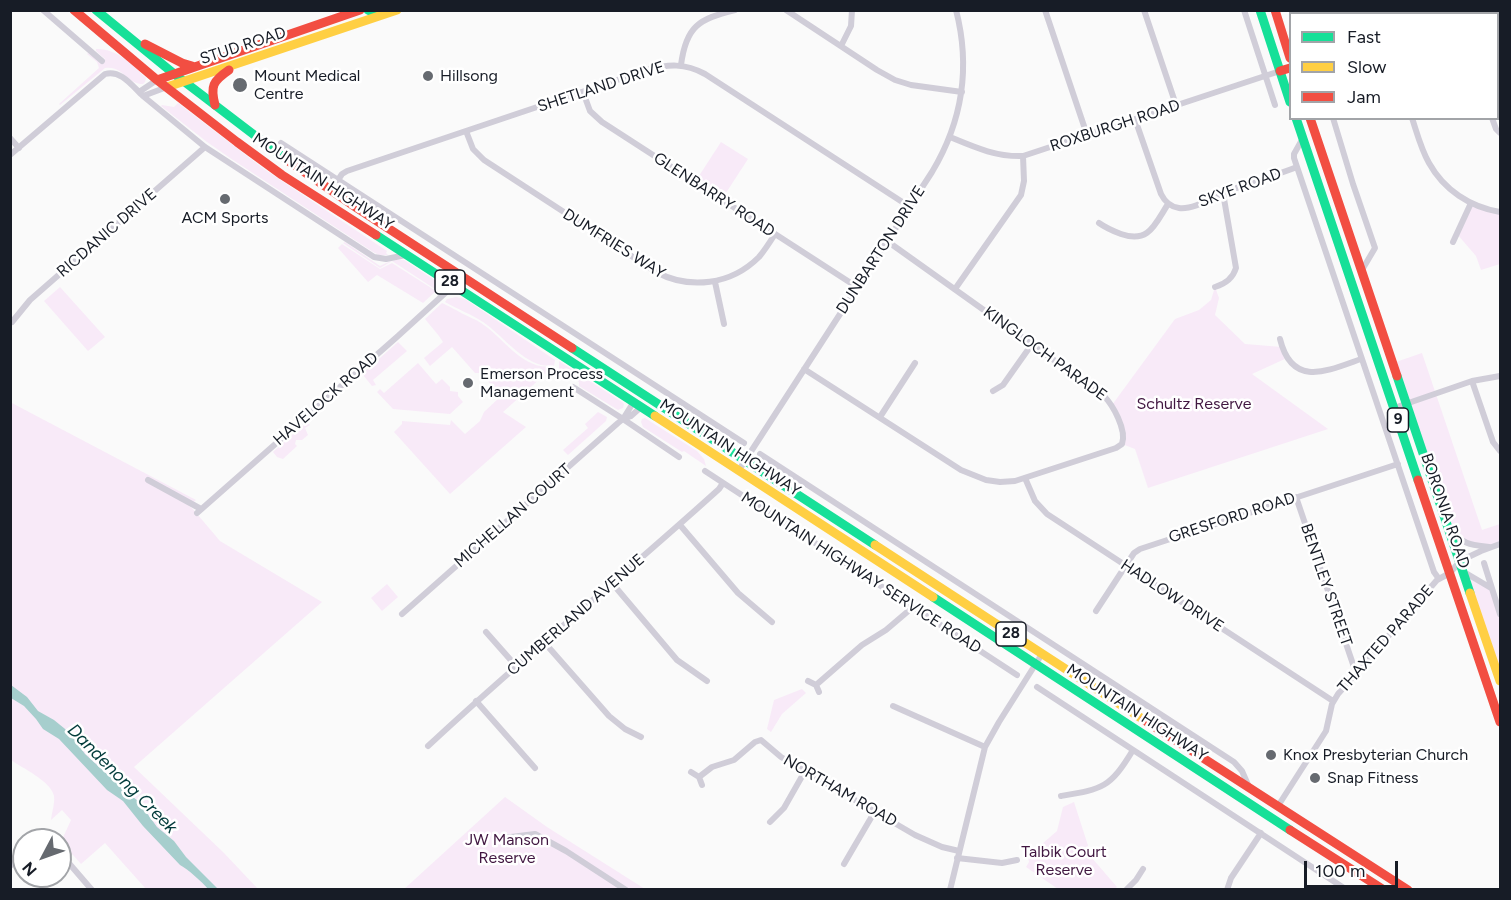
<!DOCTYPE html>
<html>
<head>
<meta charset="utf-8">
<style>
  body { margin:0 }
  #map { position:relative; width:1511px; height:900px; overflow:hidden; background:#fafafa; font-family:Figtree,sans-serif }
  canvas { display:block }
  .frame { position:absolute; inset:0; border:12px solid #171c26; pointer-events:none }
  .legend { position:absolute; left:1289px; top:12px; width:210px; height:108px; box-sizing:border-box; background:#fff; border:2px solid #a2a4a8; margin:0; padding:8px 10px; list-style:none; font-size:18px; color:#171c26 }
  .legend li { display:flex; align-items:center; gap:12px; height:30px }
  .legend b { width:30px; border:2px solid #a2a4a8 }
  .north { position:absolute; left:12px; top:828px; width:60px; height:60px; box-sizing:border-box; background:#fff; border:2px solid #a2a4a8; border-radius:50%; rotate:229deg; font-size:16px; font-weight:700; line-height:24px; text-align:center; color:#171c26 }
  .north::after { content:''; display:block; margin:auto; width:21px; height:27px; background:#666a70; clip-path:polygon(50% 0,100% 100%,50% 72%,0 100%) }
  .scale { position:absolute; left:1304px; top:861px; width:94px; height:27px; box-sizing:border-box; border:3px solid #171c26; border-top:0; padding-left:8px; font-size:18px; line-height:21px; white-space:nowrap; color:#171c26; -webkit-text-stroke:4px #fff; paint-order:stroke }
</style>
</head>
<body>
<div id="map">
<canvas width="1511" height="900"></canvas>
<div class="frame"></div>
<ul class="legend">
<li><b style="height:8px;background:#16e098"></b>Fast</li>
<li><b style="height:8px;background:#ffcf43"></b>Slow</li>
<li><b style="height:8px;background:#f24e42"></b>Jam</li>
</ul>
<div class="north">N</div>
<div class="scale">100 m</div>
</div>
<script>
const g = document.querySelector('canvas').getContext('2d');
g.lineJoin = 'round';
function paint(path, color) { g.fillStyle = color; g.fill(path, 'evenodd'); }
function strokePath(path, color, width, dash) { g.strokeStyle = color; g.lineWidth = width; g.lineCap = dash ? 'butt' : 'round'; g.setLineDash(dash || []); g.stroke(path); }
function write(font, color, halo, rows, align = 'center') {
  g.font = font + ' Figtree,sans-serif'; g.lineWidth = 5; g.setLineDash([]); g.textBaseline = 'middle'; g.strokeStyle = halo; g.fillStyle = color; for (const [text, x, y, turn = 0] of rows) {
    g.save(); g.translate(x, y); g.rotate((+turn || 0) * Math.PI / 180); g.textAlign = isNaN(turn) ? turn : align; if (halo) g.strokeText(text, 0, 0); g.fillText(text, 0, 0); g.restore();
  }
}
paint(new Path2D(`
  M96,49c20,-1 36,15 50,29l-1,4 -2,2c-17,0 -20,-19 -38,-16l-45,37 -1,-1 40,-36 -2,-6 -10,-8 1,-1 14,10 3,-4 -9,-8z
  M178,103l86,66 123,82 -1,2 2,2h-9l-6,-3 -143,-94 -23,-16 -46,-36 1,-1 12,2z
  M721,142l27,17 -26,40 -27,-17z
  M1471,203l29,9v52l-19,6 -5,-14 -19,-22z
  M345,242l35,24c8,-4 15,-7 24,-6l32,21 2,5v5l-46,-30 -12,7 -37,-25z
  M342,244l38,25 12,-6 44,28 -13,12 -46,-28 -9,7 -30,-34z
  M60,287l45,50 -17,14 -44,-50z
  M1215,287l4,11 -4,17 30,29 37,3 5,11 -35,16 76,55 -180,59 -13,-39 -13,-5 2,-4 -12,-35 63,-86 24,-9 12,-10z
  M456,297l9,2 90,61 -1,6c-4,-1 -9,0 -13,-1 -23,-7 -39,-30 -58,-43 -12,-8 -26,-13 -38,-20l2,-3z
  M442,303c7,3 14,7 21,11 6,3 12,5 18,9 22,14 42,48 71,43l3,2 -1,1 -2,-1 -49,44 23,15 -76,67 -56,-62 8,-8v-3l48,4 1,-5 14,14 15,-13 4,-9 17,-16 -20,-23h-6l-23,-26 -22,19 -6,-8 19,-16 -4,-6 -14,-17z
  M398,342l9,9 -34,29 3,5 -4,1 -9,-11v-2z
  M1422,353l60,177 18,-6v20c-19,6 -28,0 -45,-9l-62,-172z
  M559,361l63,41 2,2 -1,4 -5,2 -39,-24v-4l-20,-13z
  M418,363l18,21 6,-5 8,8v4l8,1v4l5,6 -13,12 -57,-5 -16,-17 3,-3 4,4z
  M10,402l186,98 -7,6 3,2 28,33 102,61 -188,165 90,86 34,36h-112l-41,-46 -24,21 -8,-9 -13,-8v-3l11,-24 -9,-10 -11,10c1,-8 4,-17 3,-24 -3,-15 -32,-28 -43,-36z
  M598,412l9,5 -1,4 -38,34 -5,-5 25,-22 -3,-4z
  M645,418l52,33 7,8 2,7 -22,-15 -2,1 -39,-25 -2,-5 1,-3z
  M307,422l3,3 -5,3 3,7 -6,5h-6l-1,4 2,2 -14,13 -6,-2 -4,-5 1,-1z
  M1464,572l28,16 8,26v67z
  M387,584l11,13 -16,14 -11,-13z
  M802,689l4,4 -24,21 -11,18 -4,-3 7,-29z
  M505,797l42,30 98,62 -242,1z
  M1074,802l18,56 25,29 -3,2h-56l-32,-22 3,-5 -1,-6 29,-25 6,-24z`), '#f8eaf8');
paint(new Path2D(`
  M11,685l16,12 11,14 16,9 16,13 15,21 23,21 11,7 10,12 9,7 19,26 17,14 12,16 32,32h-10c-6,-7 -20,-20 -28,-24l-37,-39 -20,-25 -16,-11 -48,-51 -16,-10 -7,-10 -12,-13 -13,-8z`), '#a6cecd');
strokePath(new Path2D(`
  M43,10l59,51
  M786,10l91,60 18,10 16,5 51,7
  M1045,10l42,125
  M1144,10l32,95
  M1244,10l31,95
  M1357,10l1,4
  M1442,10l1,4
  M841,46l10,-20 1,-16
  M681,65c5,-39 18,-46 54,-55
  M139,92l18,-12
  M583,92l7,19 12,11 255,165
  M143,96l62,51 169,110 12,2 20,-4
  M1498,99l2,-2
  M1333,118l20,66 22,64 -13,22
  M1412,118c5,15 9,31 17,45 15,27 41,44 71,49
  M1492,118l4,11 4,4
  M1135,119l26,75c4,8 10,13 18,14 15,2 36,-12 50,-17 22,-9 45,-15 68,-24
  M466,131l7,18 11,11 172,112c34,18 75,13 103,-15 6,-7 11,-15 16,-23
  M950,137c24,10 46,20 73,19l257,-85
  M10,138l9,10
  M1303,138l-9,16v4l140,414 5,7
  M281,143l463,300
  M10,155l95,-81c16,-5 28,13 38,22l24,-9
  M338,180l4,-6 5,-3 300,-101c21,-6 38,-7 58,4l205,133
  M1099,223c7,5 14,8 22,11 28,10 34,-10 47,-30
  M1453,242l18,-39
  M715,282l9,42
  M1215,287c10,-3 18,-9 21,-19l-13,-75
  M955,289l66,-94 3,-14 -1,-25
  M12,322l18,-22 175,-153
  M1280,339c12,49 47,32 81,20
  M804,369l157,101 25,10 14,2 15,-1 101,-33 6,-4c5,-14 -9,-39 -19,-49l-216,-154
  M1472,381l21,61 7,9
  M573,387l50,32 56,38
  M993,391l10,-6 29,-41
  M1394,408l78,-27 28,-5
  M880,417l35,-54
  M624,418l7,-2 9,-8
  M760,454l474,308 8,9 7,16
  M739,470l193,-298c30,-50 39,-104 24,-162
  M705,471l312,204
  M1025,478l10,23 12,13 286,187
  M148,480l53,29
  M1296,497l60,176
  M197,513l201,-177 56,-51
  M680,525l58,68 34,29
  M1452,530c10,15 21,15 37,17
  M1484,563l16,51
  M1464,572l27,16
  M612,583l65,77 30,21
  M1096,611l38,-58 6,-4 258,-85
  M402,614l216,-191 5,-4 10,-16
  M486,632l30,34
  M544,642l65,74 16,13 16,8
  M808,681l8,4 3,7
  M816,685l46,-40 24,-15 27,-23
  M1037,687l310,203
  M476,701l59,67
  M893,706l92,41
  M428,746c94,-88 195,-170 291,-257l4,-6
  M691,772l8,5 3,8
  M699,777l13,-10 22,-7 21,-18 6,-2 20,17 134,78 27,12 17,4
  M1061,796c42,-7 49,-8 72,-46
  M1278,806l48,-75 6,-27 6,-10 99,-114 13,-7 10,-12 21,-10 19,-7
  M770,822l14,-14 21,-37
  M503,838l32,-4 31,17 60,39
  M60,857l7,4 25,29
  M957,858l45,5 15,-3
  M844,864l31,-53
  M10,866l14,-12
  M950,890l35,-143 14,-25 43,-68
  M1126,890l10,-10 7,-11
  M1227,890l4,-12 30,-45`), '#d0cdd8', 6);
strokePath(new Path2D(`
  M96,10l77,63 114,87
  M368,10l4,2 14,-1
  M1260,10l30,92
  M1296,118l122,362
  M376,235l279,181
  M572,348l303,197
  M1397,376l73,217
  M933,597l357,233`), '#16e098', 9);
strokePath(new Path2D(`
  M1498,17h2
  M167,87l230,-77
  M655,416l278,181
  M875,545l269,175
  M1470,593l30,88`), '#ffcf43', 9);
strokePath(new Path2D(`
  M74,10l83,70 80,62 45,33 94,60
  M1275,10l15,48
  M145,44l37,19 10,3
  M1280,71l10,-3
  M157,80l203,-70
  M215,105c-5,-19 -2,-24 14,-35
  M1310,118l87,258
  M287,160l70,48 215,140
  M1418,480l82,242
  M1144,720l264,170
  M1290,830l94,60`), '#f24e42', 9);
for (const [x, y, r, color] of [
  [428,76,6,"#666a70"],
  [240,85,8,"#666a70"],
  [225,199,6,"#666a70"],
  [468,383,6,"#666a70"],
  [1271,755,6,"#666a70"],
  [1315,778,6,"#666a70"]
]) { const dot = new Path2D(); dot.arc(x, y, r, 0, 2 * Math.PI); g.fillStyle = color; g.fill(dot); strokePath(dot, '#fff', 2); }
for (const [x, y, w] of [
  [450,282,30],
  [1398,420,21],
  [1011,634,30]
]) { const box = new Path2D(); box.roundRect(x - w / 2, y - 12, w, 24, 4.5); g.fillStyle = '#fff'; g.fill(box); strokePath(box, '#171c26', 1.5); }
write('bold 15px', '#171c26', null, [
  ["28",450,282],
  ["9",1398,420],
  ["28",1011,634]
]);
write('16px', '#171c26', '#fff', [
  ["STUD ROAD",243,46,-18],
  ["SHETLAND DRIVE",601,87,-18],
  ["ROXBURGH ROAD",1115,126,-18],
  ["MOUNTAIN HIGHWAY",323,182,33],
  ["SKYE ROAD",1240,188,-20],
  ["GLENBARRY ROAD",714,195,33],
  ["RICDANIC DRIVE",107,233,-41],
  ["DUMFRIES WAY",614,244,32],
  ["DUNBARTON DRIVE",881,250,-57],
  ["KINGLOCH PARADE",1045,354,36],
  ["HAVELOCK ROAD",326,399,-41],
  ["MOUNTAIN HIGHWAY",730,448,33],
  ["BORONIA ROAD",1445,511,71],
  ["MICHELLAN COURT",513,516,-41],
  ["GRESFORD ROAD",1232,518,-18],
  ["MOUNTAIN HIGHWAY SERVICE ROAD",861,573,33],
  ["BENTLEY STREET",1326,585,71],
  ["HADLOW DRIVE",1172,596,33],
  ["CUMBERLAND AVENUE",576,615,-41],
  ["THAXTED PARADE",1386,639,-49],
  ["MOUNTAIN HIGHWAY",1137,713,33],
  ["NORTHAM ROAD",840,791,30]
]);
write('16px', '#171c26', '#fff', [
  ["Mount Medical",254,76],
  ["Centre",254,94],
  ["Hillsong",440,76],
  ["ACM Sports",225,218,"center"],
  ["Emerson Process",480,374],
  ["Management",480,392],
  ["Knox Presbyterian Church",1283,755],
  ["Snap Fitness",1327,778]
], 'left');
write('16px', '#411741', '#fff', [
  ["Schultz Reserve",1194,404],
  ["JW Manson",507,840],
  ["Reserve",507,858],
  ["Talbik Court",1064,852],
  ["Reserve",1064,870]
]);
write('italic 18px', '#023b3b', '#fff', [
  ["Dandenong Creek",122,779,45]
]);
</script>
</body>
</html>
